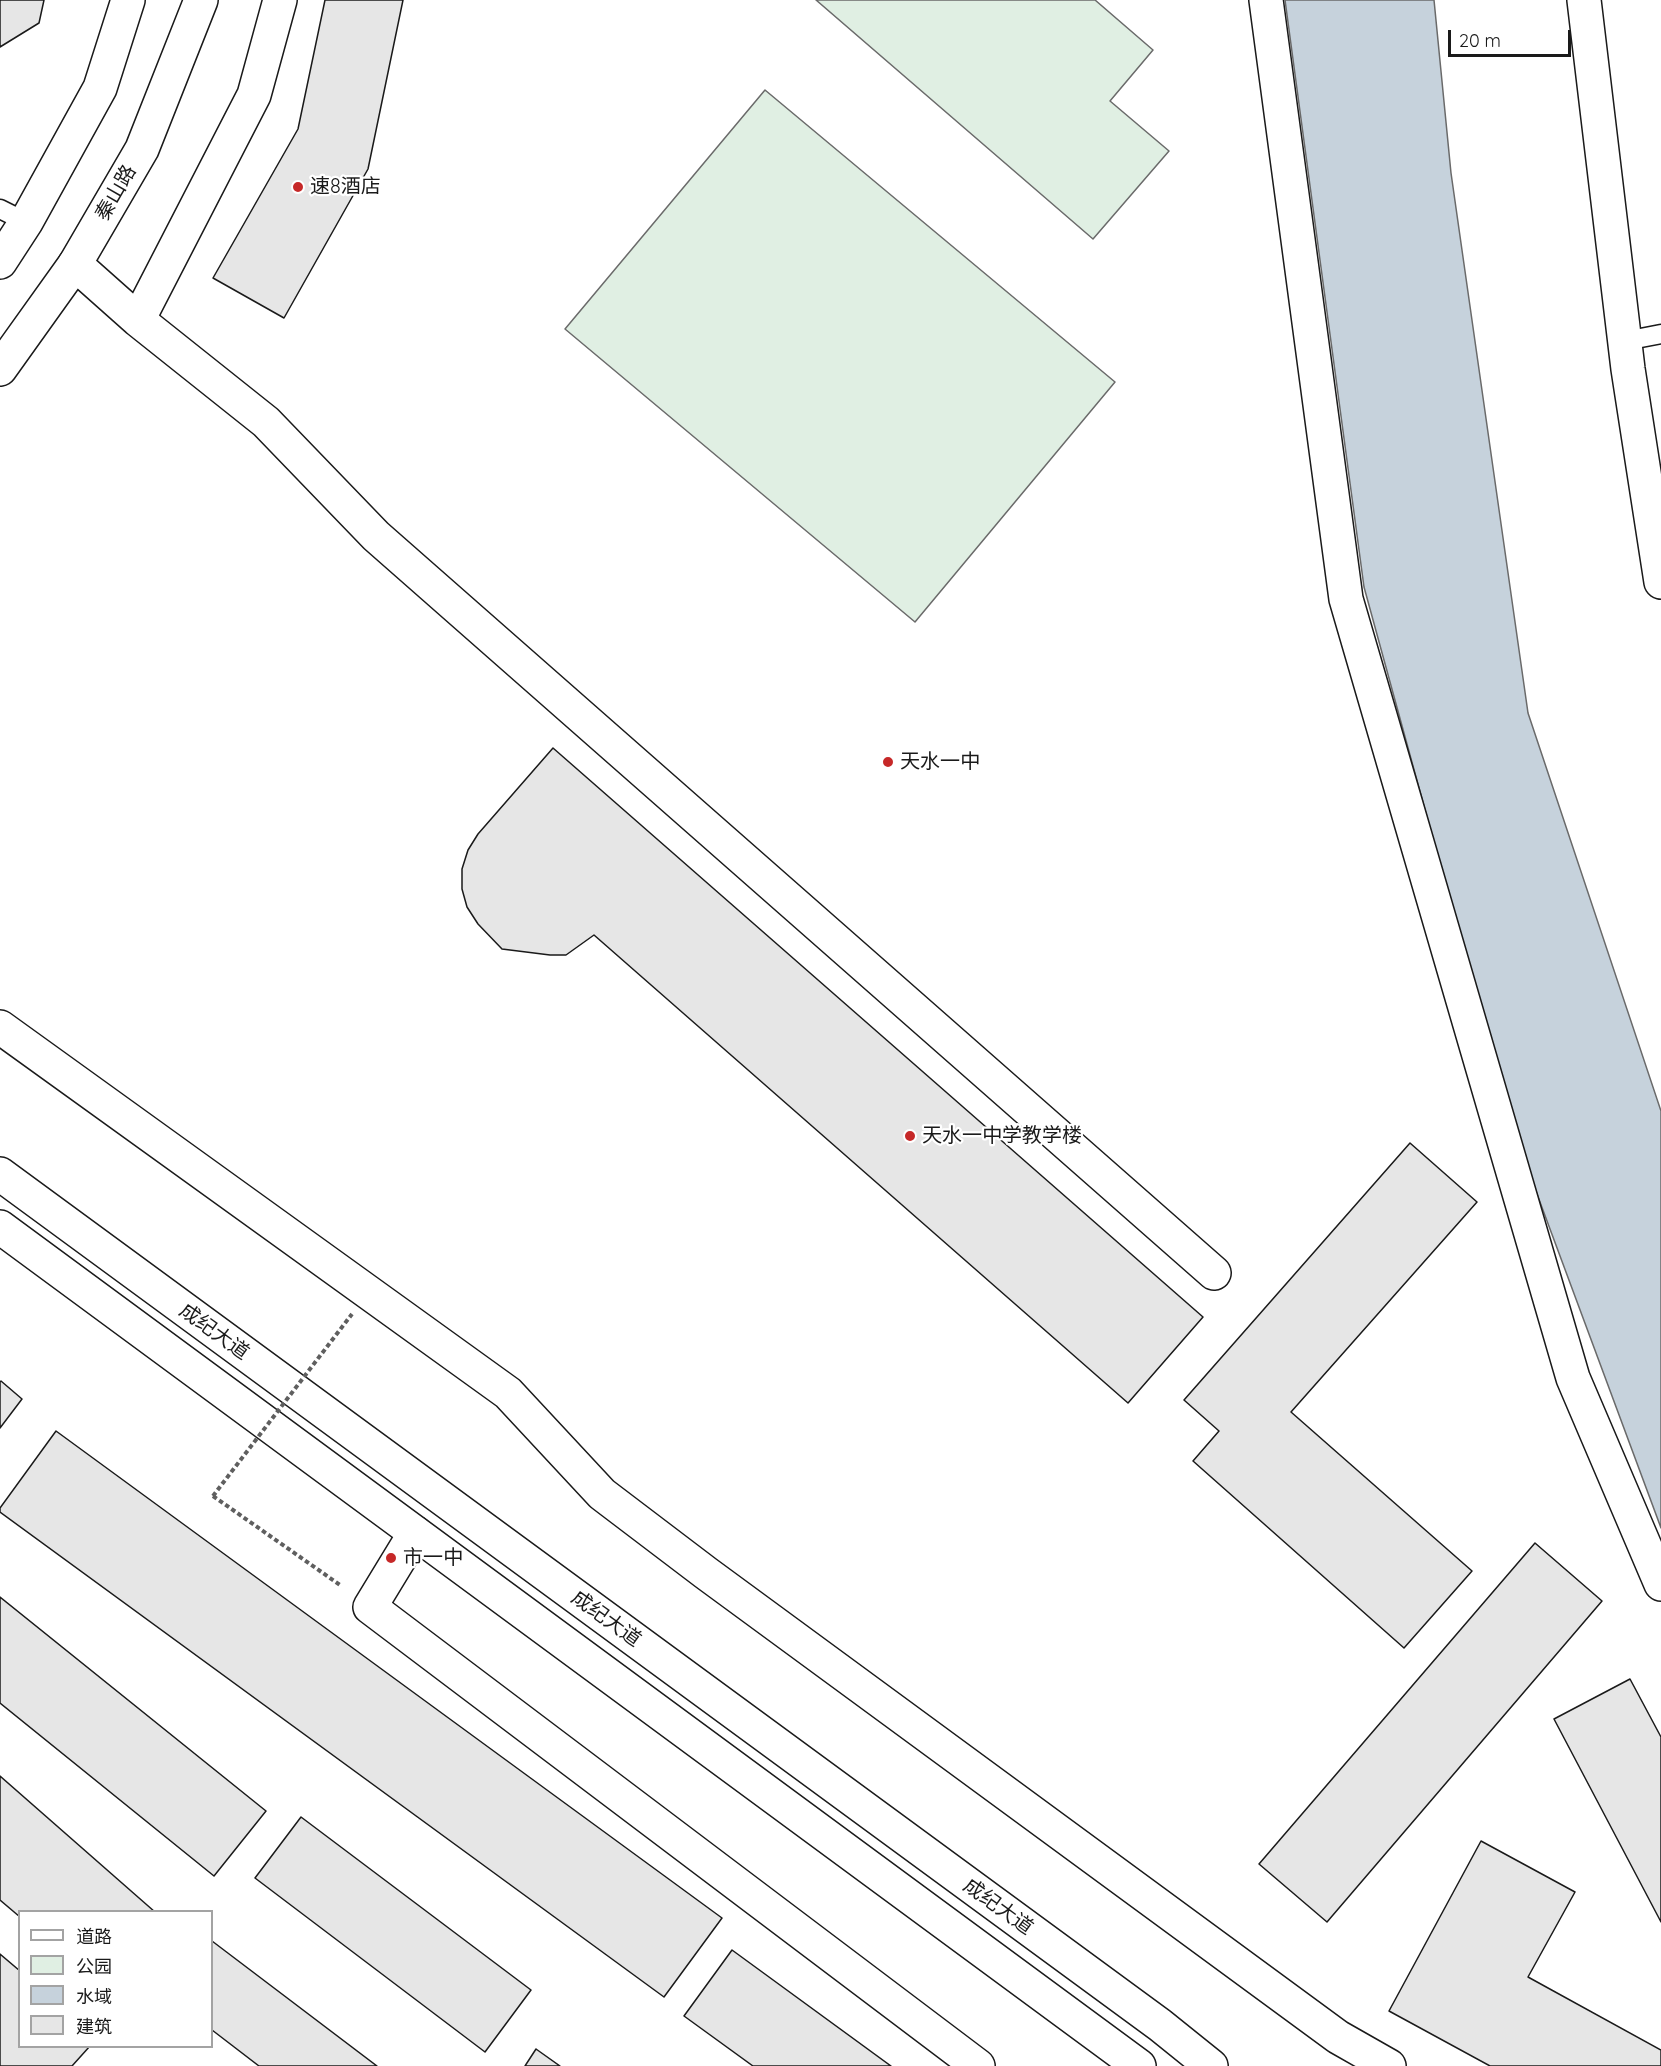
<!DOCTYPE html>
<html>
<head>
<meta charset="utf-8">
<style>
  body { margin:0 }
  #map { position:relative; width:1661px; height:2066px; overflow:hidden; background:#fff; font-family:Quicksand,"Noto Sans SC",sans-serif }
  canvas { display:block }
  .legend { position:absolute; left:18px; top:1910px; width:195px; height:138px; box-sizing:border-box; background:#fff; border:2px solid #a3a3a3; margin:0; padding:8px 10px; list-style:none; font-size:18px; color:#1a1a1a }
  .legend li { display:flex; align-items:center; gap:12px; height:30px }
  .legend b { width:30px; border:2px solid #a3a3a3 }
  .scale { position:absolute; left:1448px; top:30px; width:123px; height:27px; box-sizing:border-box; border:3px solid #1a1a1a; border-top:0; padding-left:8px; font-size:18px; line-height:21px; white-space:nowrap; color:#1a1a1a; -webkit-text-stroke:4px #fff; paint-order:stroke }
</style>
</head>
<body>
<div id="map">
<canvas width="1661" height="2066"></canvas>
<ul class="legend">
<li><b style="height:8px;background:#fff"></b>道路</li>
<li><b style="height:16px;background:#e0efe3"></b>公园</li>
<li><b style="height:16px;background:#c6d2dc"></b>水域</li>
<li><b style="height:16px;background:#e6e6e6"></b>建筑</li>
</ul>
<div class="scale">20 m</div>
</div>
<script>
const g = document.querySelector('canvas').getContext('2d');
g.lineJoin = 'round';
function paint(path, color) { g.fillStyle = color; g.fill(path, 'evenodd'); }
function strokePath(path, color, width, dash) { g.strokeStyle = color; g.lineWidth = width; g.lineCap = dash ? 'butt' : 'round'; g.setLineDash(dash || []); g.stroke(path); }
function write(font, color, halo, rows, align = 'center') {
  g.font = font + ' Quicksand,"Noto Sans SC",sans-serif'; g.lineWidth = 4.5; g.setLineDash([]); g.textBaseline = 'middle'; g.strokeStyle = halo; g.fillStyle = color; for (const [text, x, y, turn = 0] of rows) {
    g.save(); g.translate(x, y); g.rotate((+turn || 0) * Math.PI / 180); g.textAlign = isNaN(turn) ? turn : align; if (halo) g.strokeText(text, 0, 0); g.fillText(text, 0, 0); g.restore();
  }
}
const green = new Path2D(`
  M816,0h279l58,50 -43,51 59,50 -76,88z
  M765,90l350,292 -200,240 -350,-293z`);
paint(green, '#e0efe3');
strokePath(green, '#6a6a6a', 1.5);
const water = new Path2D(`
  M1285,0h149l17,173 77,540 133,398v417l-150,-404 -147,-537z`);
paint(water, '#c6d2dc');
strokePath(water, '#6a6a6a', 1.5);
const building = new Path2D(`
  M0,0h44l-5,23 -39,24z
  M325,0h78l-35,169 -84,149 -71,-40 85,-149z
  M553,748l650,569 -75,86 -534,-468 -28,20h-16l-48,-6 -24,-25 -11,-17 -5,-18v-20l6,-19 10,-16z
  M1410,1143l67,59 -186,210 181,159 -68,77 -211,-187 26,-30 -35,-31z
  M1,1381l21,18 -22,29v-46z
  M56,1431l666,487 -58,79 -664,-485v-4z
  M1535,1543l67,58 -275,321 -68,-58z
  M0,1597l266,214 -52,65 -214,-173z
  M1630,1679l31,58v185l-107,-203z
  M0,1776l155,136h-135v5l-20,-17z
  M301,1817l230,173 -46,62 -230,-174z
  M1481,1841l94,51 -47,85 133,73v16h-171l-101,-55z
  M212,1941l165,125h-118l-47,-36z
  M732,1950l159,116h-138l-69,-50z
  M0,1954l20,17v75h70l-18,20h-72z
  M536,2049l24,17h-35z`);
paint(building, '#e6e6e6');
strokePath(building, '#1a1a1a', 1.5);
const lane = new Path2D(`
  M0,209l26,13
  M1625,341l36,-7`);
const street = new Path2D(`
  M1266,0l80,599 227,779 88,206
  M75,264l63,56 128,102 110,114 838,737
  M138,320l116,-225 26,-95
  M0,1027l508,366 94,101 104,79 632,464 51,29
  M415,1533l-45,74 608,459`);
const secondary = new Path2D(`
  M1584,0l44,369 33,213
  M0,1174l1160,851 51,41
  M0,1227l1139,839`);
const highway = new Path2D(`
  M0,262l26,-40 74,-134 28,-88
  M0,369l75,-105 67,-115 59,-149`);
strokePath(lane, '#1a1a1a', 21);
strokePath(street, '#1a1a1a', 36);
strokePath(secondary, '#1a1a1a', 36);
strokePath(highway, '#1a1a1a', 36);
strokePath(new Path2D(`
  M213,1496l127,89`), '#5f5f5f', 4, [4.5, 3]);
strokePath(lane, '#fff', 18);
strokePath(street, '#fff', 33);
strokePath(secondary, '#fff', 33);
strokePath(highway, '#fff', 33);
strokePath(new Path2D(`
  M213,1496l139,-182`), '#5f5f5f', 4, [4.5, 3]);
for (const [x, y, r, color] of [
  [298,187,6,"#c62828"],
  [888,762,6,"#c62828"],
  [910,1136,6,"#c62828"],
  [391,1558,6,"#c62828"]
]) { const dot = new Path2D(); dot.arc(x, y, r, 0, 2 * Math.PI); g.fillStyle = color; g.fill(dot); strokePath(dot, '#fff', 2); }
write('20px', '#1a1a1a', '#fff', [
  ["速8酒店",310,187],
  ["天水一中",900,762],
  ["天水一中学教学楼",922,1136],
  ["市一中",403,1558]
], 'left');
write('20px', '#1a1a1a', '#fff', [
  ["秦山路",116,193,-60],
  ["成纪大道",214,1332,36],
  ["成纪大道",606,1619,36],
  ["成纪大道",998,1907,36]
]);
</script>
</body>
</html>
